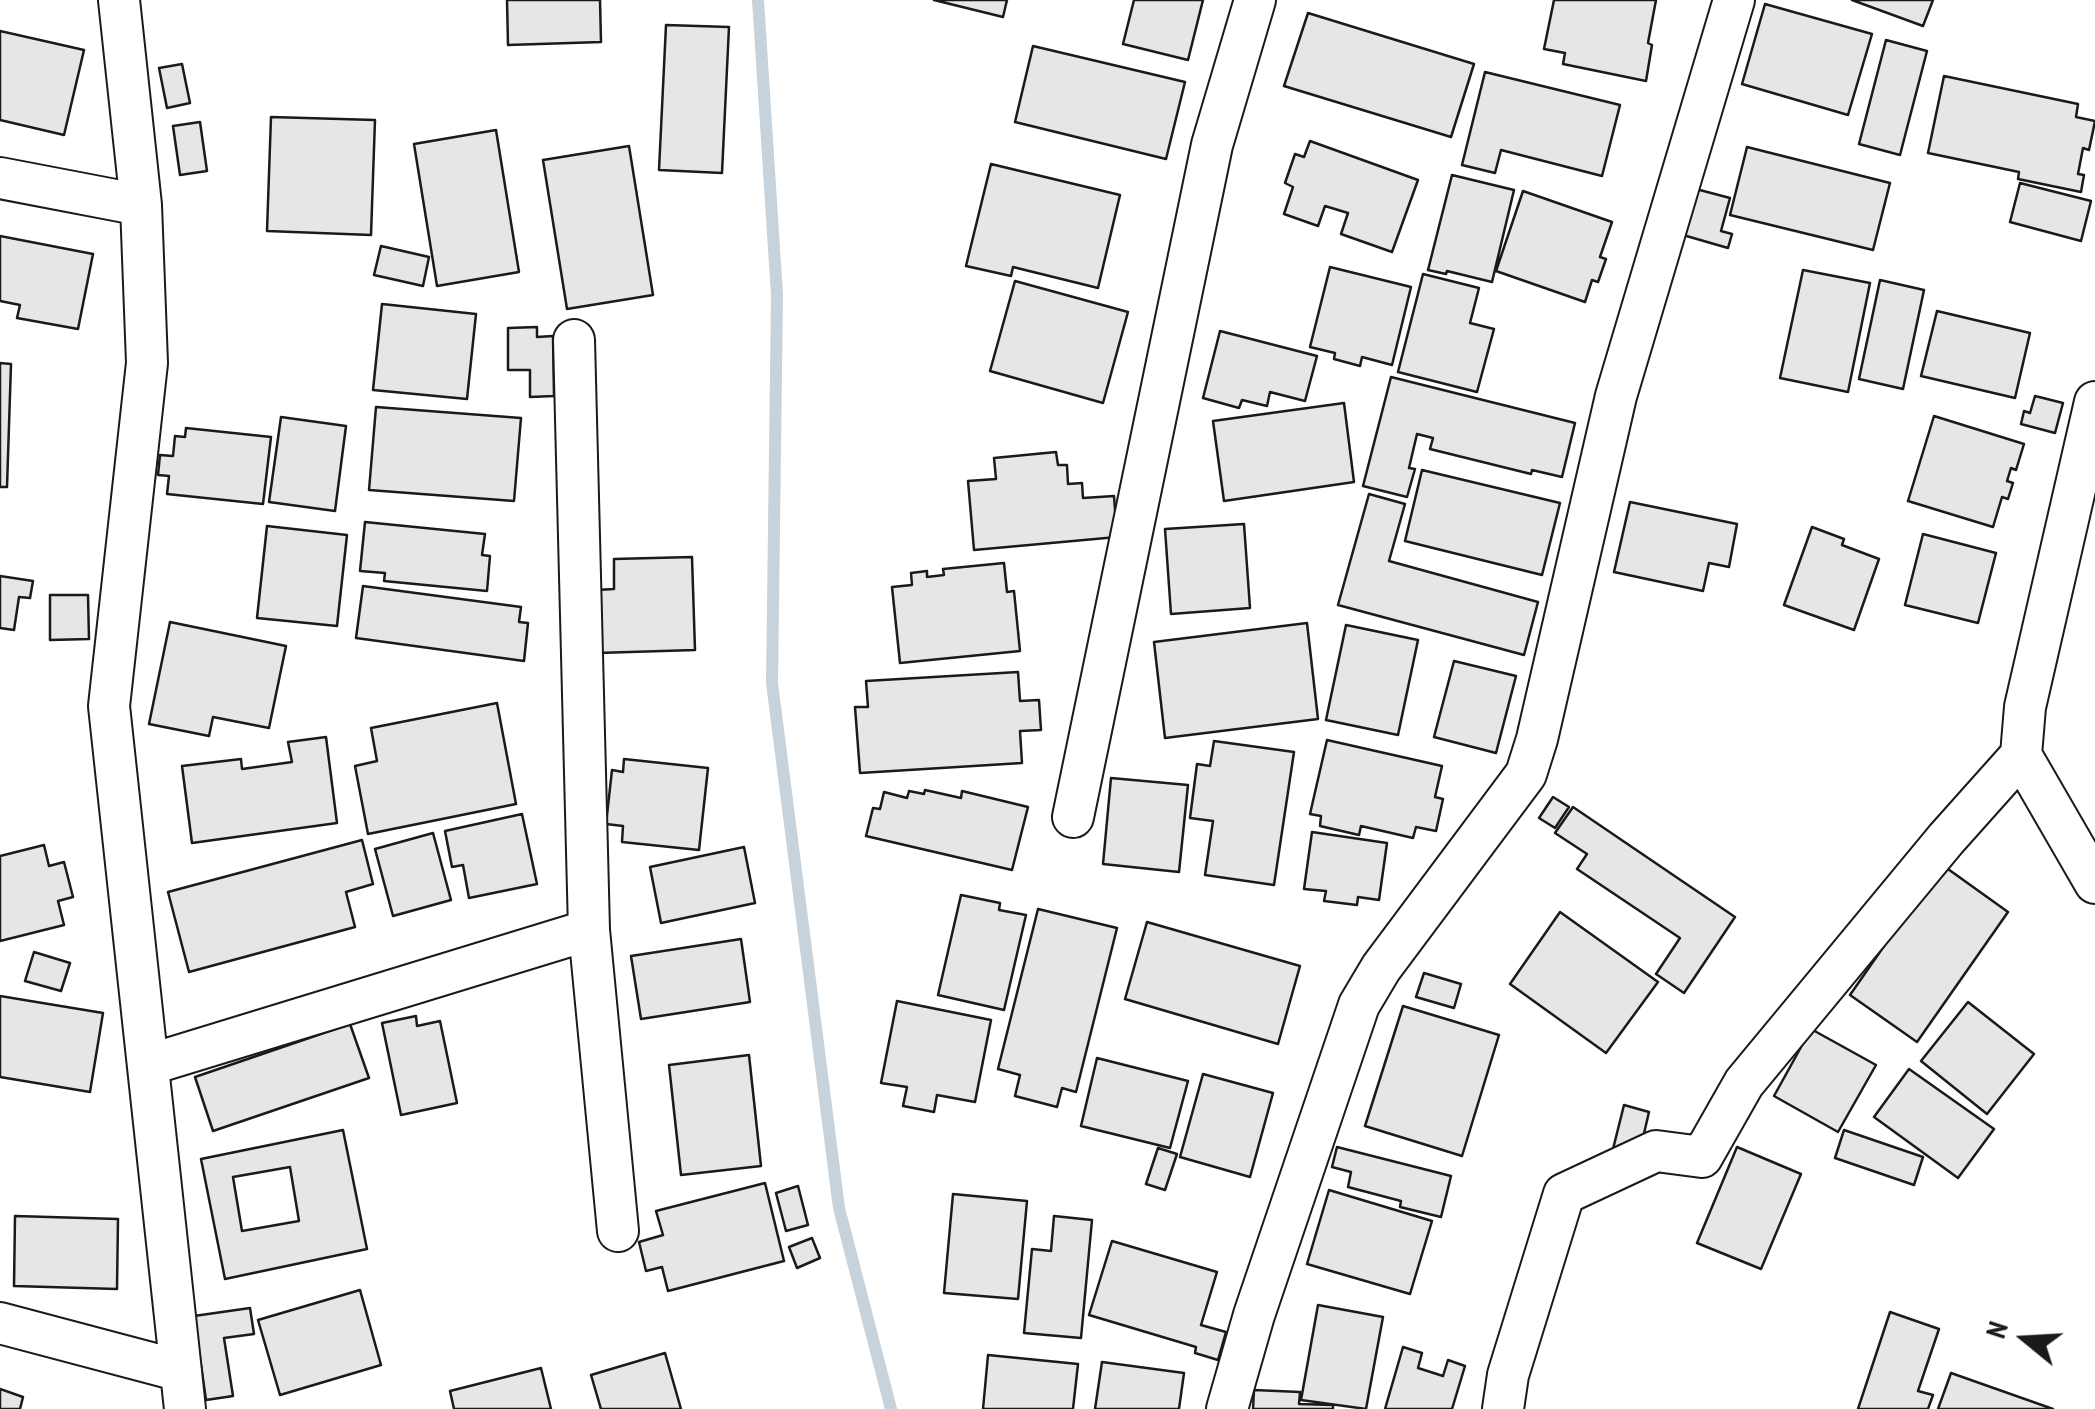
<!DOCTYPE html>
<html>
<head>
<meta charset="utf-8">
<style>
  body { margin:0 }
  #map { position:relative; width:2095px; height:1409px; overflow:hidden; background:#fff; font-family:"PT Sans Narrow",sans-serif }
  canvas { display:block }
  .north { position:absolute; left:1975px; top:1289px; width:100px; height:100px; -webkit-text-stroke:8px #fff; paint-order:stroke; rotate:288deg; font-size:28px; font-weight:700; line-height:40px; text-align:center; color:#1a1a1a }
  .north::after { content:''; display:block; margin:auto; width:35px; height:45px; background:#1a1a1a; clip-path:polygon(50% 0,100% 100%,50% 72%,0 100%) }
</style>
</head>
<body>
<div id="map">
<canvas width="2095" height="1409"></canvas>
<div class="north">N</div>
</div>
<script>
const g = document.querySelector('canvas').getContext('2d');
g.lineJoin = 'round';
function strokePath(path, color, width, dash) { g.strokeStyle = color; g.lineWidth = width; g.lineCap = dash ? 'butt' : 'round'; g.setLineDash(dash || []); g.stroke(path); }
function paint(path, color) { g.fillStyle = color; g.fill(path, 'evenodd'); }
strokePath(new Path2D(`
  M758,0l19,295 -5,388 67,525 52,201`), '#c6d2dc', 12);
const building = new Path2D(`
  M507,0h93l1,42 -93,3z
  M934,0h73l-4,17z
  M1134,0h69l-15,60 -65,-16z
  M1554,0h102l-8,43 4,2 -6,36 -83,-17 2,-11 -21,-4z
  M1852,0h81l-10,26z
  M1765,4l107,30 -24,81 -106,-31z
  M1308,13l166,51 -23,73 -167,-51z
  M666,25l63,2 -7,146 -63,-3z
  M0,31l84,19 -20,85 -64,-15z
  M1886,40l41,11 -27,104 -41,-11z
  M1033,46l152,36 -19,77 -151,-37z
  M182,64l8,39 -23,5 -8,-40z
  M1485,72l135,33 -18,71 -101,-26 -6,23 -33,-8z
  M1944,76l134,28 -2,13 19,4 -6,29 -6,-2 -5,26 6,1 -3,17 -63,-13 1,-7 -91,-19z
  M271,117l104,3 -4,115 -104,-4z
  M200,122l7,49 -27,4 -7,-49z
  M496,130l23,142 -82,14 -23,-142z
  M1310,141l108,39 -26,72 -51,-18 7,-21 -23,-7 -7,20 -34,-12 9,-27 -8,-4 10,-29 9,3z
  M629,146l24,149 -86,14 -24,-149z
  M1747,147l143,36 -17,67 -143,-35z
  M991,164l129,31 -22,93 -85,-21 -2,9 -45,-10z
  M1452,175l62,15 -22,92 -45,-11 -1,3 -18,-4z
  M2020,183l71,18 -10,40 -71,-19z
  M1696,189l34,9 -9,33 11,3 -4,14 -45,-13z
  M1523,191l89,31 -12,35 6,2 -8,23 -6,-2 -7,22 -89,-31z
  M0,236l93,18 -15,75 -61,-11 3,-13 -20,-4z
  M381,246l48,11 -6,29 -49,-11z
  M1330,267l81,20 -19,78 -30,-8 -2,9 -26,-7 1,-6 -25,-6z
  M1803,270l67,13 -22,109 -68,-14z
  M1423,274l56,14 -9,35 24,6 -17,63 -79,-20z
  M1880,280l44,10 -21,99 -44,-10z
  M1015,281l113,31 -25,91 -113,-32z
  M382,304l94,10 -9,85 -94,-9z
  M1937,311l93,22 -15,65 -94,-22z
  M537,327v10l16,-1 1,60 -24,1v-27h-22v-42z
  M1220,331l97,25 -12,45 -35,-9 -3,14 -25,-6 -3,8 -36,-10z
  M0,363l11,1 -4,123h-7z
  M1391,377l184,46 -13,54 -30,-7 -1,4 -101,-25 3,-11 -16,-4 -8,34 6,1 -8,28 -44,-11z
  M2035,396l28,7 -8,30 -34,-9 3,-13 6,2z
  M1344,403l10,79 -130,19 -11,-80z
  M376,407l145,11 -7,83 -145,-11z
  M1934,416l90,28 -8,26 -5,-2 -4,13 6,2 -5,16 -6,-2 -9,30 -85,-26z
  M281,417l65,9 -11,85 -66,-9z
  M186,428l85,9 -8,67 -96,-10 2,-18 -11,-1 2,-20 13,1 2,-20 10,1z
  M1056,452l2,13h9l1,19 14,-1 1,15 31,-2 3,41 -143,13 -6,-69 28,-2 -2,-21z
  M1422,470l138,33 -18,72 -137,-34z
  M1369,494l36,10 -16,57 149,41 -14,53 -186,-50z
  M1630,502l107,22 -8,43 -20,-4 -6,28 -89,-19z
  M365,522l120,12 -3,21 8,1 -3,35 -103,-10 1,-8 -25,-2z
  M1244,524l6,84 -79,6 -6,-85z
  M267,526l80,9 -10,91 -80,-8z
  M1812,527l32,12 -2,6 37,14 -25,71 -70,-25z
  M1923,534l73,19 -18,70 -73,-18z
  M692,557l3,93 -98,3 -1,-63 18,-1v-30z
  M1004,563l3,29 7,-1 6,60 -120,12 -8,-76 20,-2 -1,-12 16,-2v6l17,-2 -1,-6z
  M0,576l33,5 -3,17 -11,-1 -5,33 -14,-2z
  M363,586l158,21 -2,15 9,1 -4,38 -168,-23z
  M50,595h38l1,44 -39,1z
  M170,622l116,24 -17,82 -56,-11 -4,19 -60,-12z
  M1307,623l11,96 -153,19 -11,-96z
  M1346,625l72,15 -20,95 -72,-15z
  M1454,661l62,15 -20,77 -62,-16z
  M1018,672l2,29 19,-1 2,30 -21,1 2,32 -162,10 -5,-66h13l-2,-26z
  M497,703l19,101 -148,30 -13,-68 22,-5 -6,-33z
  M326,737l11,86 -145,20 -10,-77 59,-7 1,10 50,-7 -4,-20z
  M1327,740l115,26 -7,31 8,2 -7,32 -20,-4 -3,11 -52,-12 -2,9 -39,-9 1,-10 -11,-2z
  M1214,741l80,11 -20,133 -69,-10 8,-54 -23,-3 7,-54 13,2z
  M624,759l84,9 -9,82 -77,-8 1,-16 -17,-2 6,-54 11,2z
  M1111,778l77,7 -9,87 -76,-8z
  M925,790l36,8 1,-7 66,16 -16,63 -146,-34 7,-28 7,1 4,-17 23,6 2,-7 15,3z
  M1553,797l16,10 -14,21 -16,-10z
  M1573,807l162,110 -51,76 -28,-19 24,-36 -103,-69 10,-15 -32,-21z
  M522,814l15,70 -68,14 -6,-33 -11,2 -7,-36z
  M1312,832l75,11 -8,57 -21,-3 -1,8 -33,-4 2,-10 -22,-2z
  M433,833l18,67 -58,16 -18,-67z
  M362,840l11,44 -27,8 9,35 -166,45 -21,-80z
  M44,845l5,21 15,-4 9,35 -15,4 6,24 -64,16v-85z
  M744,847l11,56 -94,20 -11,-56z
  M1941,864l67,48 -91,130 -67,-47z
  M961,895l39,8 -1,7 27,5 -22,95 -66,-15z
  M1038,909l79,19 -41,164 -14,-4 -5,19 -42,-11 5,-21 -22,-6z
  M1560,912l98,70 -52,71 -96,-69z
  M1147,922l153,44 -22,78 -153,-45z
  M741,939l9,63 -109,17 -10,-63z
  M34,952l36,11 -9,28 -36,-10z
  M1424,973l37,11 -7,24 -38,-11z
  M0,996l103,17 -13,79 -90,-15z
  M897,1001l94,19 -16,82 -38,-7 -3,17 -31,-6 4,-19 -26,-4z
  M1968,1002l66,52 -47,60 -66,-53z
  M1403,1006l96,29 -37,121 -97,-30z
  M416,1016l1,10 23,-5 17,82 -56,12 -19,-92z
  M350,1024l19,54 -156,53 -18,-54z
  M1811,1029l65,36 -38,67 -64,-36z
  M749,1055l12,111 -80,9 -12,-110z
  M1097,1058l91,23 -18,67 -89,-22z
  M1909,1069l85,60 -36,49 -84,-61z
  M1203,1074l70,19 -23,84 -70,-20z
  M1624,1105l25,7 -10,43 -26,-6z
  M343,1130l24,119 -142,30 -24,-120zM290,1167l9,54 -57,10 -9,-54z
  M1844,1130l79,27 -9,28 -79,-27z
  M1337,1147l114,29 -10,41 -41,-10 1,-6 -53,-14 3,-15 -19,-5z
  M1737,1147l64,27 -40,95 -64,-26z
  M1158,1148l19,6 -12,36 -19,-6z
  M765,1183l19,78 -116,30 -6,-24 -16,4 -7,-29 24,-7 -7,-24z
  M798,1186l10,39 -22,6 -10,-38z
  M1329,1190l103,31 -22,73 -103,-30z
  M953,1194l74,7 -9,98 -74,-6z
  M15,1216l103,3 -1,70 -103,-3z
  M1054,1216l38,4 -11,118 -57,-5 8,-84 19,2z
  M812,1238l8,20 -23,10 -8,-21z
  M1112,1241l105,31 -16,53 25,7 -8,28 -23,-7 1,-6 -107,-32z
  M360,1290l21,75 -101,30 -22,-75z
  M1318,1305l65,12 -17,92 -65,-9z
  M250,1308l4,26 -30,4 9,58 -27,4 -12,-84z
  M1890,1312l49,17 -21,62 15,4 -5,14h-70z
  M1403,1347l19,6 -4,15 25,8 5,-16 17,6 -13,43h-67z
  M665,1353l16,56h-80l-10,-34z
  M988,1355l90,9 -5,45h-90z
  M1102,1362l82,11 -5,36h-84z
  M541,1368l10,41h-97l-4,-18z
  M1951,1373l102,36h-115z
  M0,1389l23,8 -3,12h-20z
  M1254,1390l46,2 -1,12 34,1v4h-80z`);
paint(building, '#e6e6e6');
strokePath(building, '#1a1a1a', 2.5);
const street = new Path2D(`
  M119,0l22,205 6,158 -38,343 76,703
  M0,178l141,27
  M574,340l15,590 29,301
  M2095,402l-70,305 -4,48 74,128
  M1073,817l139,-672 43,-145
  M148,1065l441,-135
  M0,1323l181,48
  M1227,1409l27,-94 105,-310 22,-37 145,-194 11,-35 79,-343 118,-396
  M1503,1409l5,-34 56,-181 92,-43 46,6 42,-74 202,-244 75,-84`);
strokePath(street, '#1a1a1a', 44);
strokePath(street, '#fff', 40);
</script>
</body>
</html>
